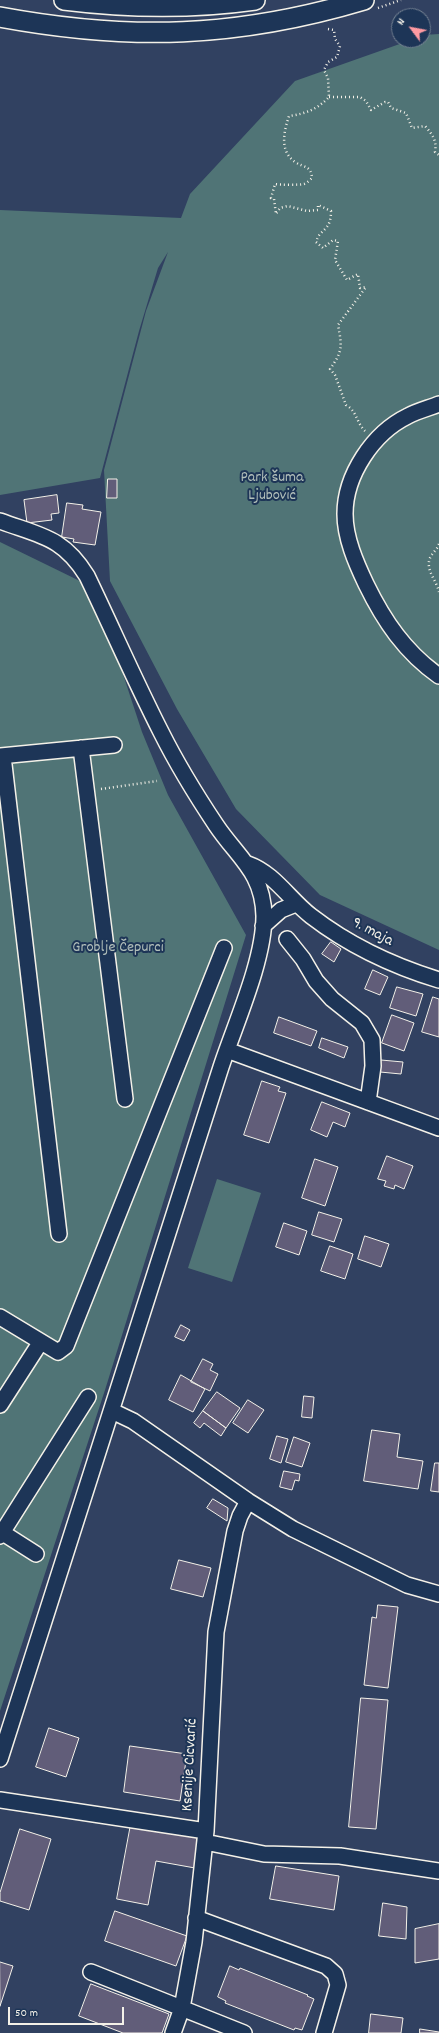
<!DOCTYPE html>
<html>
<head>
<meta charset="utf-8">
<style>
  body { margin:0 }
  #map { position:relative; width:439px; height:2033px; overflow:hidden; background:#314161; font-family:Dekko,sans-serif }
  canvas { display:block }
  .north { position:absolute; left:391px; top:8px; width:40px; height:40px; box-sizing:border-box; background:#1d3557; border:1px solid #738091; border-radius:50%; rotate:302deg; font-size:11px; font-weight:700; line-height:16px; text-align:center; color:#f4f1e8 }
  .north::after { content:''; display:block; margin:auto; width:14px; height:18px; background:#ff9aa2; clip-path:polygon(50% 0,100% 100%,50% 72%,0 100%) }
  .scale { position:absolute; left:8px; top:2007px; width:116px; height:18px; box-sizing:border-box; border:2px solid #f4f1e8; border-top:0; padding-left:5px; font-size:12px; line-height:14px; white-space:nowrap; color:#f4f1e8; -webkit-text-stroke:3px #1d3557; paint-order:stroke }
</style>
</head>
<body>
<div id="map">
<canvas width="439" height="2033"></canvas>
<div class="north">N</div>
<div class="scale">50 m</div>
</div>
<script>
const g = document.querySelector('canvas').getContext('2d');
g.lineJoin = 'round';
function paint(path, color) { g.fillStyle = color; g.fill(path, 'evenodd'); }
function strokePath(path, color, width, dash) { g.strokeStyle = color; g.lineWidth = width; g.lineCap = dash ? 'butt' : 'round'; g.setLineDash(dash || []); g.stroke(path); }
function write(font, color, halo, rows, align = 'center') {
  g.font = font + ' Dekko,sans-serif'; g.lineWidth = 4; g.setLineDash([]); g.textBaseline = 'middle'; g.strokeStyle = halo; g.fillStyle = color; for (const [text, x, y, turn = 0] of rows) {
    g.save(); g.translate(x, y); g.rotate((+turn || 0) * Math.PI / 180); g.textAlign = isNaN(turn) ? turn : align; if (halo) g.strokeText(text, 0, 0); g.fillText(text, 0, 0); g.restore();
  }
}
paint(new Path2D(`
  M439,34v916l-119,-55 -84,-86 -59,-100 -67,-128 -6,-111 42,-159 22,-59 -10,16 -19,63 -39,147 -100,17v-285l181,8 9,-24 105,-113 116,-41h12l1,-5z
  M0,542l84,41 34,76 24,73 26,63 78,140 -141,455 -105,321z
  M217,1179l44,14 -29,89 -44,-14z`), '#507476');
const building = new Path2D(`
  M108,479h9v19h-10z
  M57,495l2,18 -8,1 1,6 -25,3 -3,-23z
  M67,503l16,2 -1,4 19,3 -6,33 -22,-3 1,-3 -12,-2z
  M331,942l10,7 -7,13 -12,-8z
  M373,970l15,7 -8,18 -15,-6z
  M397,987l26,7 -7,22 -26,-8z
  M433,997l6,2v38l-17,-5z
  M392,1015l22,8 -10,28 -22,-8z
  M279,1017l38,14 -6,15 -37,-13z
  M322,1038l26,9 -4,11 -25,-10z
  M381,1060l22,2 -2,12 -21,-2z
  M262,1081l18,6 -2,4 8,2 -17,50 -25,-8z
  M322,1102l28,11 -5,14 -12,-5 -6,15 -16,-7z
  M387,1156l26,10 -9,23 -9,-4 -1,4 -10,-3 2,-5 -8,-2z
  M315,1159l23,8 -13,39 -23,-8z
  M319,1212l23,7 -8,23 -22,-7z
  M284,1223l23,8 -8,24 -23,-8z
  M365,1236l24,8 -8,23 -23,-8z
  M330,1246l23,8 -8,25 -24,-8z
  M181,1325l9,5 -6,11 -9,-4z
  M203,1359l10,5 -3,6 8,4 -8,17 -19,-9z
  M181,1375l24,14 -12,23 -24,-12z
  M217,1392l23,16 -14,20 -23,-17z
  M304,1396l10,1 -2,21 -10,-1z
  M248,1400l16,10 -16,23 -15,-10z
  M203,1411l23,17 -5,8 -17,-13 -4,5 -6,-5z
  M372,1430l28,4 -3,23 26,4 -5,28 -54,-8z
  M277,1436l11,3 -7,24 -11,-4z
  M294,1437l16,6 -8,24 -16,-5z
  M435,1463h4v29l-8,-1z
  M284,1471l16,3 -1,7 -4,-1 -3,10 -12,-3z
  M213,1499l15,9 -1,13 -20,-13z
  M179,1560l32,8 -8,29 -32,-8z
  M378,1605l20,2 -10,81 -24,-3 8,-68 4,1z
  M361,1698l27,2 -12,129 -27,-2z
  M49,1728l30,10 -13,39 -30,-10z
  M130,1746l57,8 -7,47 -56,-9z
  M131,1824l70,13 -6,31 -39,-7 -8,44 -31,-6z
  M20,1829l31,10 -22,71 -29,-9v-8z
  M276,1866l63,10 -5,34 -64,-11z
  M383,1903l24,4 -1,32 -27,-3z
  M115,1911l72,25 -11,30 -71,-25z
  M439,1924v35l-24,4v-34z
  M0,1962l13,4 -13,40z
  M230,1966l9,4 1,-2 68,27 -1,1 7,3 -12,31 -7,-2 -1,2 -69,-27 1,-2 -8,-4z
  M91,1984l78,30 -7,19h-39l-44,-17z
  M371,2014l32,4 -2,15h-32z
  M420,2029l19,3v1h-19z`);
paint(building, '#615d79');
strokePath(building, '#f4f1e8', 1);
const minor = new Path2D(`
  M439,404c-10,4 -22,7 -31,12 -35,17 -63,59 -63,98 0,24 11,49 21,70 18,37 39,68 73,92
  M0,521c41,15 63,16 87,55 25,52 48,105 74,156 16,32 35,63 55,93 22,33 47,47 48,91 0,45 -29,108 -43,151l-221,692
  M81,748l44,351
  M0,756l114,-11
  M3,756l56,478
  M248,864c26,9 42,36 63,52 39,30 82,50 128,64
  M263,926l18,-16 15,-6
  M287,939l16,20 13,22 16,18 30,24 10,17 1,26 -5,36
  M227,1050l212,78
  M0,1317l58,35 8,-6 158,-398
  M0,1405l40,-62
  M112,1411l21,10 115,80 45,28 114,56 32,9
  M0,1531l36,23
  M0,1536l88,-139
  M0,1800l206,31
  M205,1842l59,12 76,2 99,15
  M196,1918l130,48 9,8 3,11 -14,48
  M91,1972l153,61
  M173,2033l9,-25 12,-66 12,-111 10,-199 19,-101 5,-15 8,-15`);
const major = new Path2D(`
  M64,0c64,8 127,9 191,0
  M0,17c130,24 237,21 364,-17`);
strokePath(minor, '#f4f1e8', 18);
strokePath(major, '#f4f1e8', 22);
strokePath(new Path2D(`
  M378,8l23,-8
  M328,29l6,1 1,9 5,7 -3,11 -9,5 -4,8 4,8 1,19c-11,12 -24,17 -40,19 -5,15 -10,35 6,46 9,6 16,3 17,16 -2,2 -5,5 -8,6 -4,1 -25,1 -29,0l-4,14 3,1 2,15 4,-6 8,-2 19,5 11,-1v-5l13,6c0,21 -11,17 -15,31l7,6 10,-8 5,1 -3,19 12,20 11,-6 2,14 6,-1 -28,38c4,21 5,26 -8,44l5,6 11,30c11,6 10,17 19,26
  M329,97h31l6,4 5,9 14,-8h3l3,6 15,5 6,15 13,-2c8,9 12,15 10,26l4,3
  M439,544c-2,6 -7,9 -9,14 -5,12 7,23 9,34
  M101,789l56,-8`), '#f4f1e8', 2.5, [1, 3]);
strokePath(minor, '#1d3557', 15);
strokePath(major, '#1d3557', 19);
write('16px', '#b2bfba', '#1d3557', [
  ["Park šuma",272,479],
  ["Ljubović",272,497],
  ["Groblje Čepurci",118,949]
]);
write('16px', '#f4f1e8', '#1d3557', [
  ["9. maja",372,933,28],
  ["Ksenije Cicvarić",191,1765,-87]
]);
</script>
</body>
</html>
